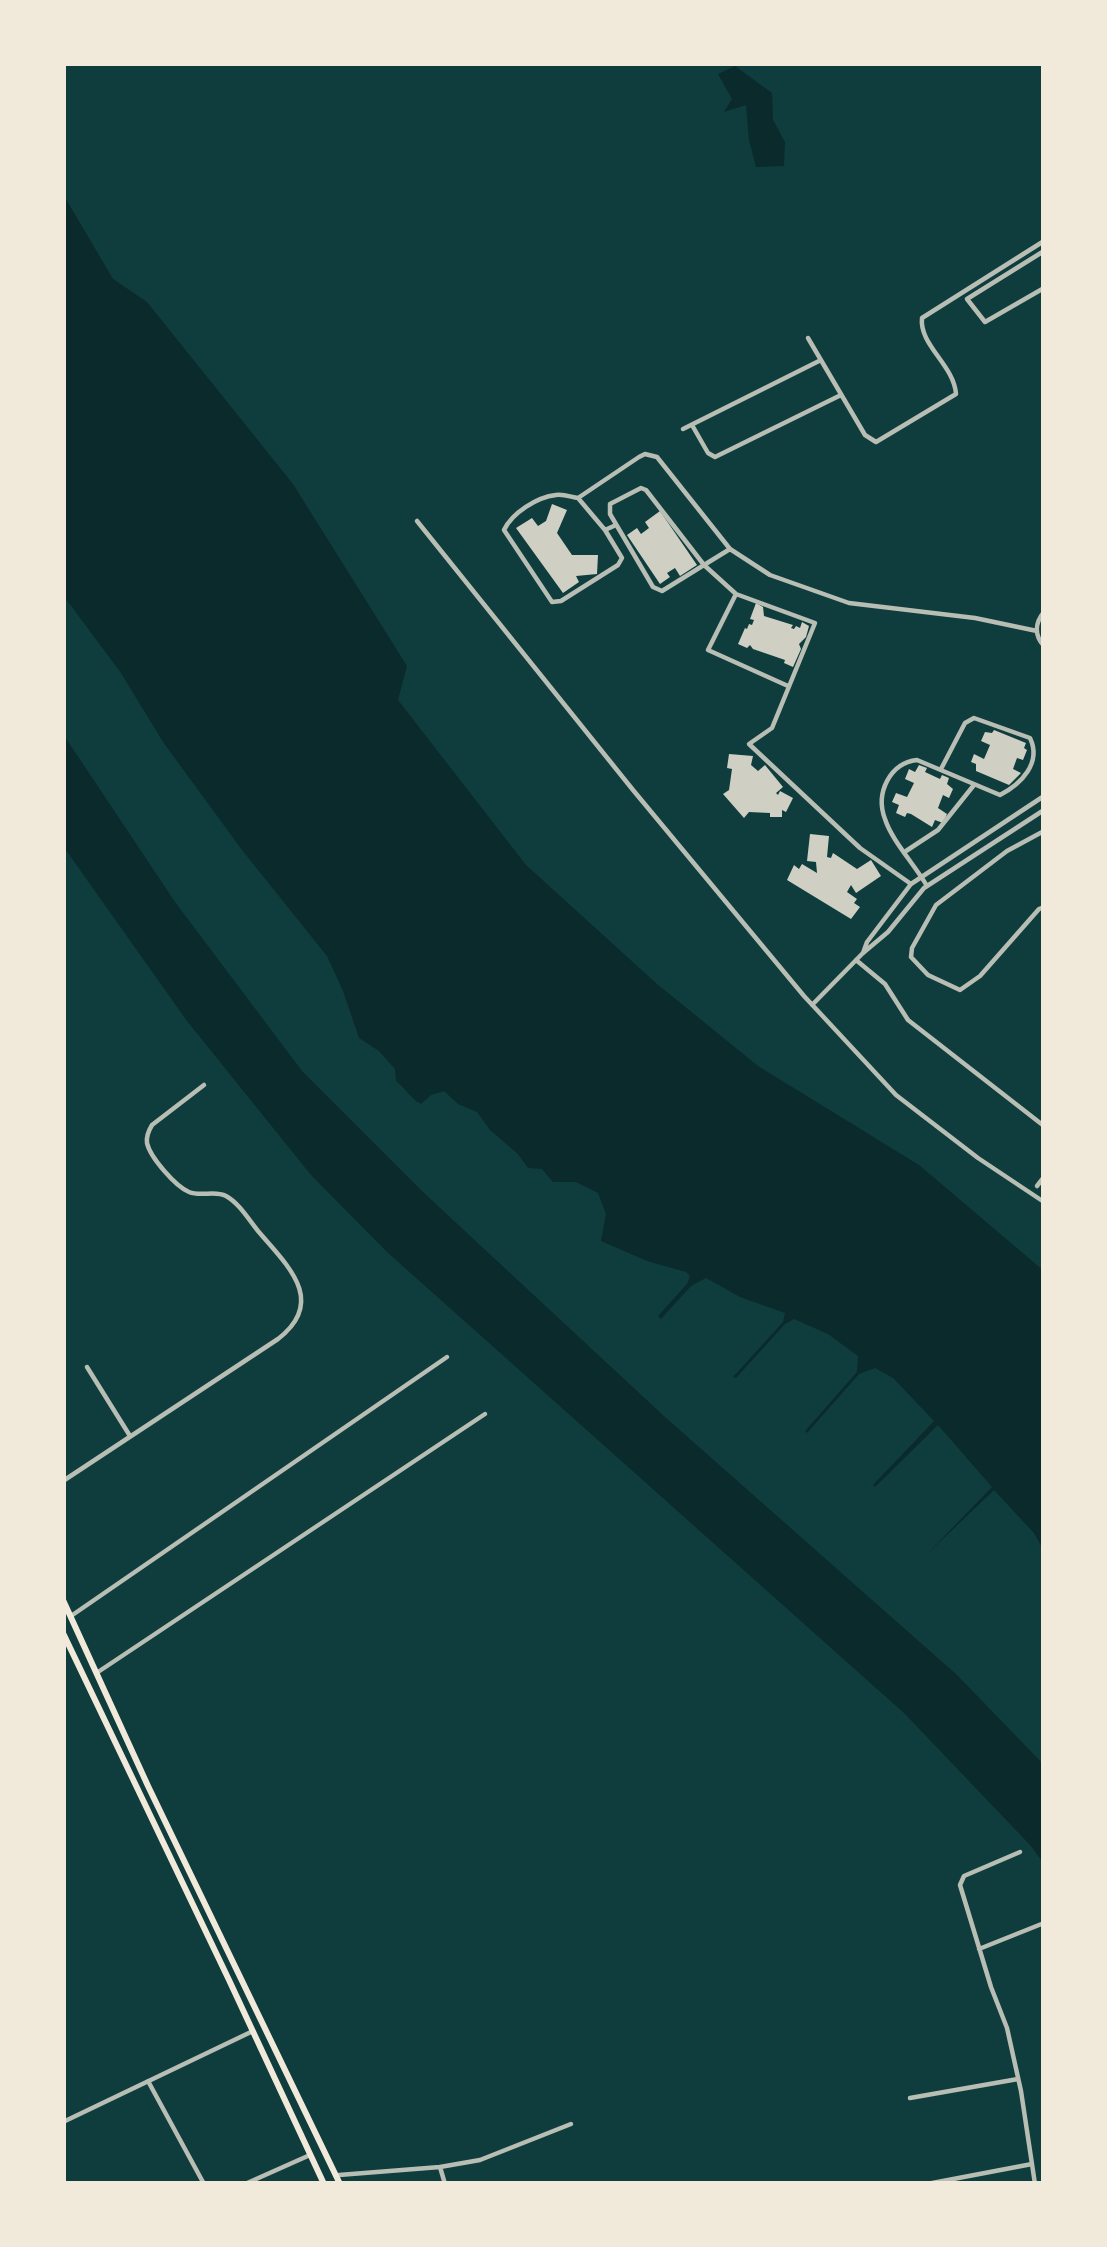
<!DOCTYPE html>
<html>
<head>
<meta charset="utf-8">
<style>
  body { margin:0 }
  #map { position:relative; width:1107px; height:2247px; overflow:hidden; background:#0f3d3e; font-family:Signika,sans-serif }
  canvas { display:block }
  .frame { position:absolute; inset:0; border:66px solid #f1e9da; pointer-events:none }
</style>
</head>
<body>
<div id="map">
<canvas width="1107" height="2247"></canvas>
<div class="frame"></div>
</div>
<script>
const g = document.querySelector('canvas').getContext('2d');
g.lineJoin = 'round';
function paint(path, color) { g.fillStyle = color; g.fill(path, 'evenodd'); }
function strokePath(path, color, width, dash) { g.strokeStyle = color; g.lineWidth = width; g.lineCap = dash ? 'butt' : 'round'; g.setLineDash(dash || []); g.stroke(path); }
paint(new Path2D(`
  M735,66l37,27 1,27 12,22 -1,24 -28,1 -7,-27 -3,-35 -22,7 8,-13 -14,-25z
  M63,194l50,85 34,23 146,182 114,182 -9,34 128,165 131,119 101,82 161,99 125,106v280l-10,-18 -40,-43 -66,63 64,-66 -54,-62 -63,62 -2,-2 61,-64 -41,-43 -18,-10 -16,6 -52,59 -2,-2 52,-59 1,-16 -30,-22 -34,-15 -9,5 -49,54 -3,-1 50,-55 2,-9 -45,-16 -34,-19 -15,8 -30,33 -3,-3 29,-32 3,-8 -4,-4 -39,-11 -46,-20 5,-27 -8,-21 -22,-11h-23l-11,-13 -14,-1 -10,-14 -28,-24 -13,-18 -19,-8 -14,-13 -13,4 -10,9c-10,-5 -16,-16 -25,-23l-1,-12 -16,-18 -20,-13 -16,-47 -16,-35 -85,-106 -79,-108 -42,-69 -58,-78z
  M63,734l112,168 127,169 122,122 241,224 292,258 87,90v99l-13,-18 -127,-133 -517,-461 -76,-77 -124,-154 -124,-175z`), '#0a2a2b');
paint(new Path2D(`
  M552,504l15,6 -10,23 15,22h26l-1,19 -21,2 3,6 -16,11 -47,-65 16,-10 6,8 8,-5z
  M660,511l37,54 -17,11 -5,-8 -8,5 3,4 -10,7 -33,-49 10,-7 4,6 8,-6 -4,-6z
  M756,603l7,4 1,9 29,9 -2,3 3,1 2,-3 4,2 2,-6 7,4 -3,11 -7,7 2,5 -8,18 -9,-4 1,-3 -32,-11 -3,-4 -3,3 -9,-4 7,-16 2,1 2,-5 3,1 2,-5 -4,-1z
  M994,730l32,13 -2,5 3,2 -4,10 -6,-2 -4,11 8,4 -12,12 -33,-14v-7l-5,-2 3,-8 10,5 6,-14 -9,-4 4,-9 7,1z
  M729,754l24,2 -2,9 7,6 7,-6 18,22 -7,6 2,2 2,-4 13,7 -7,14 -4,-2v7h-12v-4l-21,-1 -5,6 -21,-24 6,-4 3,-21 -5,-1z
  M919,765l8,3 -2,4 15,7 2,-4 7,3 -2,6 6,5 -4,9 -6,-3 -5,13 9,6 -4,9 -8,-3 -3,7 -21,-13 -4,-1 -2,4 -9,-4 3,-8 -7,-3 4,-9 11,4 7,-14 -9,-4 4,-10 6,3z
  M810,834l19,2 -2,21 4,1 2,-5 24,16 14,-9 10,16 -25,17 -5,-8 -4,7 10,7 -3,4 6,4 -9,12 -64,-39 7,-15 5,4 3,-5 15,9 -1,-11 -9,-1z`), '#cfcfc3');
strokePath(new Path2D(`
  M1044,251l-77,48 18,23 59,-34
  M808,338l57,97 11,7 80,-48c-2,-29 -37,-49 -34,-76l122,-77
  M692,425l16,28 7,4 126,-62
  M683,429l136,-68
  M641,488l5,2 58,75 -42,26 -9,-4 -43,-73v-10z
  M578,498l61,-41 6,-3 12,3 73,92 40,26 79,28 126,15 62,13
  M417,521l216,269 171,206 92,99 82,63 66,44
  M605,530l-27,-32c-7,-1 -14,-4 -22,-3 -19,2 -44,18 -52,35l48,72 9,-1 57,-36 4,-7 -17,-28 11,-5
  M730,549l-26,16 32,29 79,29 -43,105 -23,16 111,104 51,36
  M736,594l-28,56 80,36
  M1044,612c-9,11 -10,23 0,34
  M1044,831l-37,20 -71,54 -24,43 -1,9 17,18 32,15 20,-14 59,-67 5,-2
  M906,851l32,-21 36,-45
  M927,886c-12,-21 -35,-45 -42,-67 -10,-26 5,-56 32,-59l83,35c21,-11 42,-32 30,-57l-56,-20 -9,5 -24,46
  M863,953l4,-11 44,-58 133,-88
  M856,960l29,24 23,36 136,106
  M812,1005l51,-52 25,-21 36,-44 120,-78
  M1037,1186l7,-9
  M87,1367l43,69
  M63,1481l215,-142c49,-38 10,-73 -20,-108 -9,-11 -19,-28 -32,-35 -11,-6 -25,1 -37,-4 -14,-6 -39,-35 -42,-49 -1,-7 2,-13 5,-18l52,-40
  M71,1616l376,-259
  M98,1672l387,-258
  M1020,1852l-56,24 -4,9 31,102 16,41 14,63 14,93
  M979,1949l65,-26
  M148,2081l56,103
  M910,2098l108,-19
  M63,2122l190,-91
  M440,2167l5,17
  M339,2175l101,-8 40,-7 91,-36
  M245,2184l65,-29
  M927,2184l105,-20`), '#b8beb3', 4.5);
strokePath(new Path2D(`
  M63,1600l85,186 192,398
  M63,1633l166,347 95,204`), '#f1e9da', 6);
</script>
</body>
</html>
